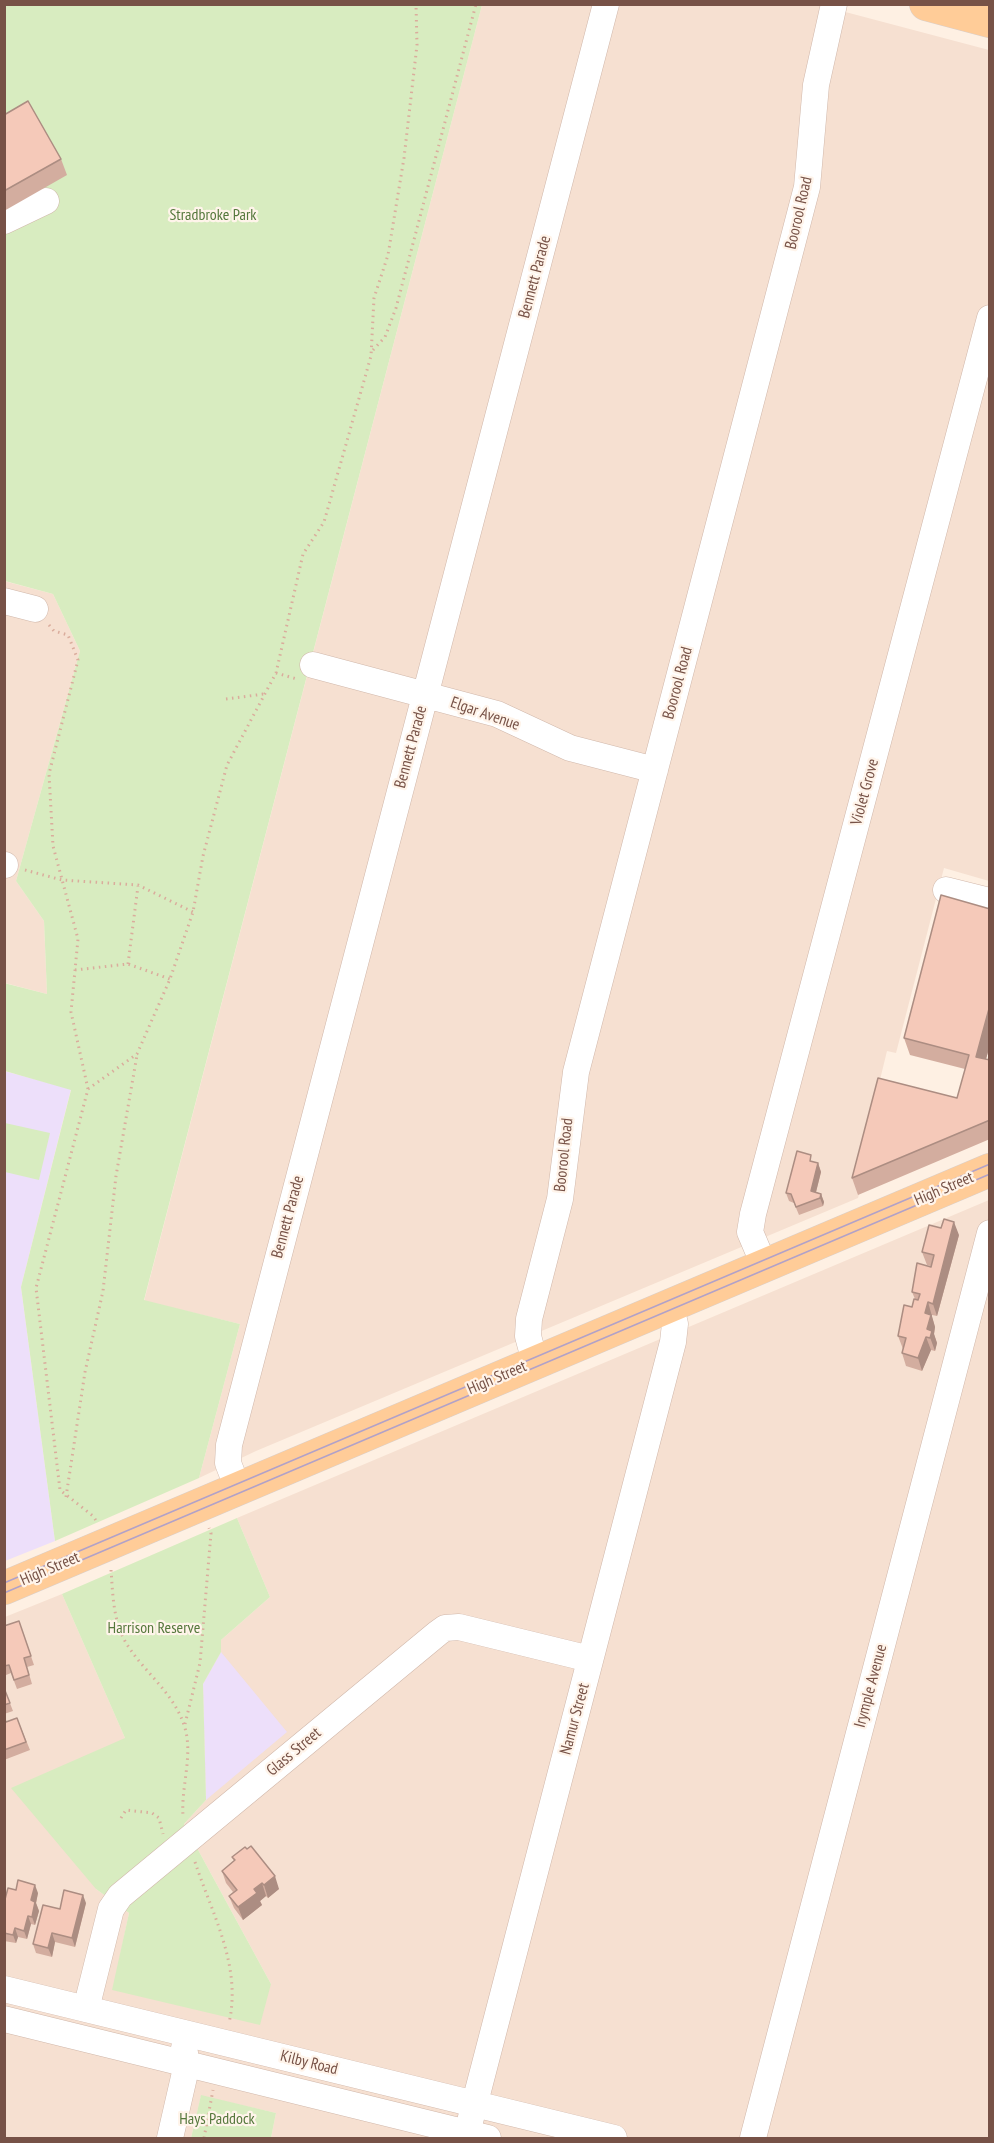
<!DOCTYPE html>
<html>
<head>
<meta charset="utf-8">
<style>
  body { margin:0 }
  #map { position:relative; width:994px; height:2143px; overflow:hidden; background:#fef0e3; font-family:"PT Sans Narrow",sans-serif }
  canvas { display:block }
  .frame { position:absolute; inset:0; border:6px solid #775247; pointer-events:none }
</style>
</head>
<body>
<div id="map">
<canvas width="994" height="2143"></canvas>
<div class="frame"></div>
</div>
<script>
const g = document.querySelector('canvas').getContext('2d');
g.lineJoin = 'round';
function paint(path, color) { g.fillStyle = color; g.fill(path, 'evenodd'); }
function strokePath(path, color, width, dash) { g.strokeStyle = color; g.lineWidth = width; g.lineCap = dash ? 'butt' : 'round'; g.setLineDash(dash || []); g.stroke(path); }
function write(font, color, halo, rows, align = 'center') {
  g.font = font + ' "PT Sans Narrow",sans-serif'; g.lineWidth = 4.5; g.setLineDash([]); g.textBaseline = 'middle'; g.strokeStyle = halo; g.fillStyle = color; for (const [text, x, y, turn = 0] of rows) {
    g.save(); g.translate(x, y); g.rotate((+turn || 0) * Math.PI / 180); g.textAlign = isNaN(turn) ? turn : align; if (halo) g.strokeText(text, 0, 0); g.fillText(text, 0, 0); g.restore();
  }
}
paint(new Path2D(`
  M482,5h337l170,45v831l-45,-13 -48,185 -9,-2 -10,41 8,2 -27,104 -602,253 -57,27 41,-154 -96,-23z
  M4,581l49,13 27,57 -64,230 28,40 3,73 -42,-11z
  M989,1200v938h-718l5,-25 -75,-17 -10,42h-186v-521l57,-23 63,144 -29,151 33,24 -16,77 158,-6 -87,-160 22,-24 -3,-116 18,-32v-12l49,-43 -33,-79z`), '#f6e0d1');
paint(new Path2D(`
  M4,1071l67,18 -50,198 34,254 -50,20z
  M221,1652l66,80 -81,68 -3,-116z`), '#eddffa');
paint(new Path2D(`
  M5,5h477l-338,1295 96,24 -41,154 -144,63 -34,-254 50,-197 -66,-19 -1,-88 43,11 -3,-73 -28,-40 64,-230 -27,-57 -48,-13z
  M5,1123l45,10 -11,47 -34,-8z
  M237,1518l33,79 -49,43v12l-18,32 3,116 -22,24 87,160 -11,41 -148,-35 17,-77 -33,-24 -85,-101 114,-50 -63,-144z
  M201,2095l75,18 -5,25h-80z`), '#d8ecc0');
const minor = new Path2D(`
  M4,221l42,-20
  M4,601l31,8
  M313,665l184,49 73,34 85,22
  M4,865h1
  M946,890l44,11
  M764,1265l-14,-33 3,-18 237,-896
  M535,1362l-7,-26 1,-17 31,-120 16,-127 231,-885 9,-102 18,-81
  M238,1489l-10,-26 1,-18 377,-1441
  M4,1989l610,149
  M86,2009l25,-100 9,-13 318,-263 7,-5 14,-1 131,32
  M4,2019l484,119
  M467,2133l206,-791 2,-18 -5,-20
  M170,2138l17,-74 -3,-16
  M753,2138l237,-905`);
const major = new Path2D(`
  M926,4l64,17
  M4,1588l986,-418`);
strokePath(minor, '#d1b8ab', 27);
strokePath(major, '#d9cfcb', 34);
strokePath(new Path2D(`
  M373,350l12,-13 11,-29 80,-304
  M49,625l5,6 14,4 10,25 -29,114 4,72 25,93 -7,73 17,77 -52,199 24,202 33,26 4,6
  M276,673l21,6
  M226,699l38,-5
  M25,870l37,10 76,5 55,27
  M128,964l10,-78
  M75,970l53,-6 42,15
  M88,1089l49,-35 33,-75 23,-67 10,-56 24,-91 49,-92 27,-119 21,-32 47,-166 3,-58 14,-43 16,-97 13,-113 -1,-41
  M66,1497l19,-125 18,-81 13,-115 21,-121
  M111,1570c2,26 2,53 17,76 18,28 47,48 57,82 8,28 -4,59 -2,87
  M185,1724l15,-61 11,-130 -2,-5
  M121,1818l5,-8 26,3 7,5 4,16
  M195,1862c17,52 47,104 34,161
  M204,2138l9,-48`), '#daac9c', 3, [1.5, 4.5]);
strokePath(minor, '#fff', 26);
strokePath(major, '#ffcc98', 33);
strokePath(new Path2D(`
  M4,1583l986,-419
  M4,1593l986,-419`), '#b1a1c8', 1.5);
paint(new Path2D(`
  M4,115l57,44 6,16 -63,36z
  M990,909v136l-4,14 4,1v79l-132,56 -6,-17 105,-80 8,-29 -55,-14 -6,-17z
  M818,1163l3,9 -5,20 5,2 3,8 -1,4 -24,9 -5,-12 -5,-2 -3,-8z
  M959,1235l-22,81 -5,-1v2l3,10 -1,7 3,9 -2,8 -4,-1 -9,21 -16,-5 -4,-13 1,-4 -5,-13 14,-29 3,-8 -3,-7 19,-25v-1l-4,-1 -5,-13z
  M19,1621l15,44 -7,2 5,17 -15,5 -6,-16 -5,2 -2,-5v-44z
  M4,1688l9,23 -9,3z
  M4,1717l2,5 11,-4 13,32 -26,10z
  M232,1857l47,32 -11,9 -2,-2 -6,5 2,4 -19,15 -9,-12 -5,-12 4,-4 -7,-9 -4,-12 12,-10z
  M38,1893l-2,10 3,8 -4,14 -4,-1 -4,15 -9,-2 -2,6 -12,-2v-38z
  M86,1903l-11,44 -20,-5 -3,15 -16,-4 -3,-9 27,-35z`), '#d3ad9f');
paint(new Path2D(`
  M990,1005v40l-8,28 -6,-16z
  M818,1163l3,9 -7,28 -3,-9z
  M821,1194l3,8 -1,4 -3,-8z
  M954,1222l5,13 -22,81 -4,-12z
  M928,1302l7,25 -1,7 3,9 -2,8 -8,-22 -2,-16z
  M926,1337l5,13 -9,21 -4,-13z
  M275,1876l4,13 -11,9 -4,-13z
  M262,1883l4,13 -6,5 2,4 -19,15 -5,-13 16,-18z
  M35,1885l3,8 -2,10 3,8 -4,14 -3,-8 -1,-17z
  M83,1895l3,8 -11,44 -3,-9z
  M28,1916l3,8 -4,15 -3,-8z
  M15,1928l3,9 -2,6 -3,-8z
  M52,1933l3,9 -3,15 -4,-9z`), '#ac8d82');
const building = new Path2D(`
  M28,101l33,58 -57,32v-76z
  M941,895l49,14v96l-14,52 14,3v60l-138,58 26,-100 79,20 12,-43 -65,-17z
  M797,1151l14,4 -1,6 8,2 -7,28 10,3 -1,4 -24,9 -5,-13 -5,-1z
  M944,1219l10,3 -21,82 -5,-2 -3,11 6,2 -4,14 5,2 -2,7 -4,-1 -8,21 -16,-5 4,-15 -8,-2 6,-31 8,2 2,-8 4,1 2,-6 -8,-2 5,-29 14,4 3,-12 -12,-3 7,-27 12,3z
  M19,1621l12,35 -7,2 5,17 -15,5 -5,-15 -5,1v-40z
  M4,1688l6,15 -6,2z
  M4,1717l2,5 11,-4 9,24 -22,8z
  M251,1846l24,30 -11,9 -2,-2 -8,6 3,4 -19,14 -9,-11 8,-6 -15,-19 13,-11 -3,-3 13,-10 2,2z
  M18,1880l17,5 -4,15 4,2 -3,15 -4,-1 -4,15 -9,-3 -2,7 -9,-2v-30l4,-15 8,2z
  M64,1890l19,5 -11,43 -20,-5 -4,15 -15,-4 10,-39 17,4z`);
paint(building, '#f5c9b9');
strokePath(building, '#ac8d82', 1.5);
write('16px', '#775247', '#fff4ea', [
  ["Boorool Road",799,213,-77],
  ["Bennett Parade",535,277,-75],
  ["Boorool Road",678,683,-75],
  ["Elgar Avenue",485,714,19],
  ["Bennett Parade",411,747,-75],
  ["Violet Grove",865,792,-75],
  ["Boorool Road",564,1155,-84],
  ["High Street",944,1189,-23],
  ["Bennett Parade",288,1217,-75],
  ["High Street",497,1378,-23],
  ["High Street",50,1569,-23],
  ["Irymple Avenue",871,1686,-75],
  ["Namur Street",575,1719,-75],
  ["Glass Street",294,1752,-40],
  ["Kilby Road",309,2063,14]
]);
write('16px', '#55783c', '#fff4ea', [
  ["Stradbroke Park",213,215],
  ["Harrison Reserve",154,1628],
  ["Hays Paddock",217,2119]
]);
</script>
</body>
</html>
